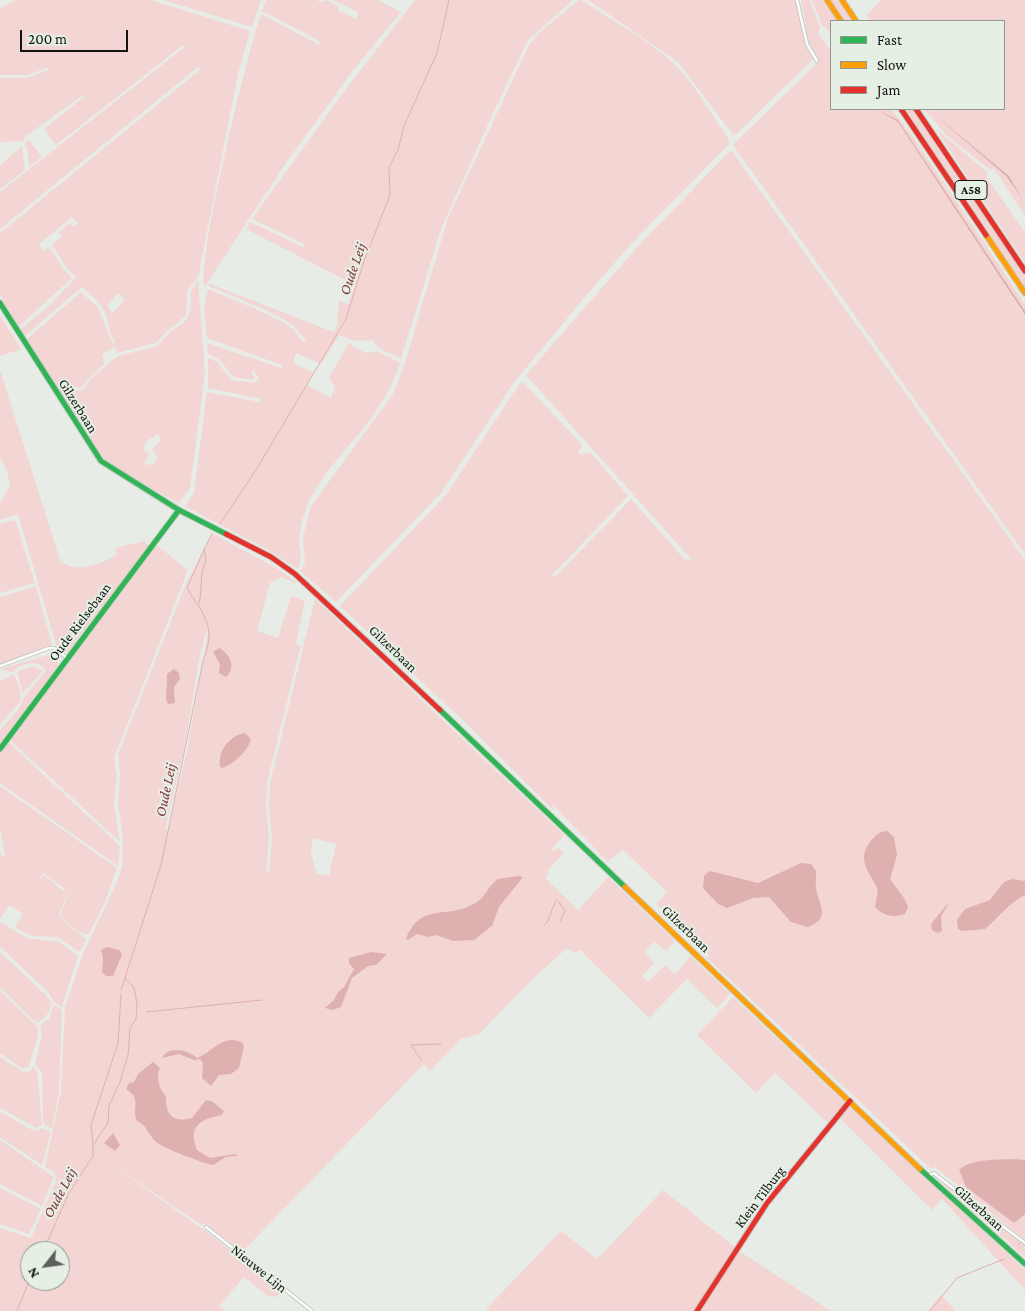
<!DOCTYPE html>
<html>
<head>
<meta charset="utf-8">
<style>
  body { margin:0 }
  #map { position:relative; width:1025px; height:1311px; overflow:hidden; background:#e7ece6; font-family:"Crimson Pro",serif }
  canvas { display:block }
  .legend { position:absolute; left:830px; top:20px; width:175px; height:90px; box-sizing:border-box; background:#e5efe3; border:1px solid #91988f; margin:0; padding:6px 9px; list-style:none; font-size:15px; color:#121511 }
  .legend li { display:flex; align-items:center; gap:10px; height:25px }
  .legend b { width:25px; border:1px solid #91988f }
  .north { position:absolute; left:20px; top:1241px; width:50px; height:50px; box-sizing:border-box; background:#e5efe3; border:1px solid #91988f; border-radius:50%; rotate:240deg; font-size:14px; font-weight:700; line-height:20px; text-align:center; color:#121511 }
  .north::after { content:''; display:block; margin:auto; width:18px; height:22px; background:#5d605c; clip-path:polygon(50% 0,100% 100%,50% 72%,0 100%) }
  .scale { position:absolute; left:20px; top:30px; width:108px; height:22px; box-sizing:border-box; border:2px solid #121511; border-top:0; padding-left:6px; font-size:15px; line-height:18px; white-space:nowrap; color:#121511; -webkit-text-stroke:4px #e5efe3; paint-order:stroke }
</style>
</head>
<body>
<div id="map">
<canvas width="1025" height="1311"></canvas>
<ul class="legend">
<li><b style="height:6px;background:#30b455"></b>Fast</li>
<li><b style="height:6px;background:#ff9f0a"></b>Slow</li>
<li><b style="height:6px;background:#e5322d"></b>Jam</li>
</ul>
<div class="north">N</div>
<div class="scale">200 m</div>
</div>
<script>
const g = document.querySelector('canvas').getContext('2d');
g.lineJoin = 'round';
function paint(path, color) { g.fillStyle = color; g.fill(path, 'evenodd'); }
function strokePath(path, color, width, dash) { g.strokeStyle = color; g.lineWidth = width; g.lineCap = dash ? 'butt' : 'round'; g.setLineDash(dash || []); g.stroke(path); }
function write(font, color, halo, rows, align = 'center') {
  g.font = font + ' "Crimson Pro",serif'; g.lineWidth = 4; g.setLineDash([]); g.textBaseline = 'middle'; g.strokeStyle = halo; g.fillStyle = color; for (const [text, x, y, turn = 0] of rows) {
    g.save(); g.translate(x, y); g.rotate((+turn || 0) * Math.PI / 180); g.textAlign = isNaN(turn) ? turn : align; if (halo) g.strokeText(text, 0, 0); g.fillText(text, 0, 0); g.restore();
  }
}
paint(new Path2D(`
  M15,0h136l99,31 -11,39 -41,207 -11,14 -1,25 -18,14 -12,13 -39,10 -3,-6 -12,8 2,9 -24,24 -15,-3 -8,4 -30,-50 54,-47 17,16 15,36 2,-2c-5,-8 -6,-15 -8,-23 -3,-14 -15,-23 -25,-32l-57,49 -4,-7 30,-25 25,-27 -9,-9 -15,-23 10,-8 -3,-5 11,-9 3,4 5,-4 -6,-6 -33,27 5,7 5,-4 15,23 8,8 -53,48 -19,-31v-62l200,-163 -2,-3 -198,162v-37l185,-145 -2,-2 -127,100 -12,-16 40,-32 -1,-2 -57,41 -4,6 -12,-1 -10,2v-65h27l22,-8 -2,-2 -20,7h-27v-66zM118,293l7,6 -12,14 -6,-7z
  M163,0h98l-9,27z
  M266,0h50l5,2 5,-2 13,7 -1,4 19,8 1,-7 -25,-12h45l23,12 -47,57 -68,94 -81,123c-10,-21 44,-239 56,-272l58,31 2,-1 -3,-4 -56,-29z
  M415,0h158l-45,40 -39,82 -48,107 -40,130 -22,-11 -7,-8 -16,1 -17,-6 -18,29 -25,-11 -3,10 21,10 -7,12 24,13 4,-11 -6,-9 20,-35 16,10 12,-2 23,12c-16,55 -64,88 -90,136 -6,12 -10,28 -11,41 0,12 5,18 -1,29l-30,-19 -83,-44 9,-13 13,-101 53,10 1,-3 -53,-11v-30l9,4 14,18 24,3 4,-5 -6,-8 -2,3 4,4 -1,3 -21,-3 -13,-17 -12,-6 -1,-11 74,25 1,-3 -75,-27 -3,-31 4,-18c27,12 55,21 81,37 7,4 8,12 15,16l2,-3c-7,-4 -9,-12 -16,-16 -26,-15 -53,-25 -81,-37l1,-2 124,48 3,-7 2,-24 9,3 7,-19 -109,-56 4,-7 53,25 1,-3 -52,-25 91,-126z
  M579,0h3c30,22 68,39 94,66 21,21 36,50 53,74v4l-98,100 -52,60 -67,81 -71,108 -105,109 -36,-31 5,-7 -2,-27 8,-31 82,-112 10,-25 45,-151 81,-173 10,-12z
  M588,0h208l10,46 7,13 -79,77 -56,-74z
  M798,0l11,43 12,19 -12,-19 -8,-43h9l10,28 -2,5 13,18v58h60l22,28 112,167v7l-51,-77 51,83v237l-292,-409 86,-84 -11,-15z
  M812,0h10l15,21h-6v14l-5,-8 -4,-1z
  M831,0h7l15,21h-8z
  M881,0h144v200l-16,-24 -55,-46 54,47 17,25v14l-31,-47h-5l-43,-34 -22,-26h4l8,6 -6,-6h74v-88h-134l-4,-5z
  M905,109h8l105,156 7,11v12z
  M935,128l52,44v6l38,54v31z
  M28,139l14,18 -13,10 -1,-15 -3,-8z
  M22,146l3,24 -25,19v-24z
  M731,150l294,410v680l-90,-73 -3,2 -4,-3 -222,-209 4,-1 -54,-52 11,-12 -44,-42 -15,11 -4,-3 -52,-54 2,7 -88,-88 -126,-117 106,-111 74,-112h4l59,63 -5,6 3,3 9,-3 38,44 -76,79 3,2 76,-78 54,61h7l-166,-185 115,-132z
  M198,280l7,93 -15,115 -11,15 -50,-27 -25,-17 -45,-68 6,-3 16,3 12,-14 25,-21 39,-10 15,-16 12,-7 7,-13v-18zM158,434l3,6 -9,10 6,7 -5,8 -9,-1 5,-10 -6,-5 4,-8z
  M0,315l21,34 -21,7z
  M0,370l61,193c6,1 10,4 13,4 13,2 32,-5 42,-12v-7l28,-7 5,5 -71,92 -8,14h-5l-8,-4 -39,-134 -18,6v-17l10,-17 -3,-15 -7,-13z
  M15,520l20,63 -35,10v-69z
  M212,533l68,37 18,14 -17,-7 -11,6 -13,48 21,7 13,-42 14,5 -9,43 5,2 -3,11 -31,126 -1,22 3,34 -3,32h3l3,-32 -3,-34 1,-22 45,-184 249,236 -12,14 2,2 4,-3 6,5 -17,18 2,1 -4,6 33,32 30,-33 67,64 -9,10 -12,-9 -10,10 10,11 -12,13 6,6 17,-17 10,9 16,-18 39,38 -13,14 -30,-29 -38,39 -69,-68 -6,3 -7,-5 -33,30 -55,56 -18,5 -31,32 -6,-7 -182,188 -37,-29 -4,2 -94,-64 108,77 67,53 -6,6 -8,-1 -24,-19 -25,29 5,5h-224v-83l31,10 25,-57 -1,-8 -10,-6 16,-76 4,-84 19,-56 32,-67 6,-17 1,-31 -5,-30 2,-33 -2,-19 67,-168zM208,632l-21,119 -19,79 -3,-1 19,-79 15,-90 7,-27zM180,678l-6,9 1,11 -9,1v-17zM232,737l18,6 -7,10 -20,15 -3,-1c-3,-13 5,-20 12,-30zM313,838l23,6 -7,31 -12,-1 -6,-21zM30,1251h30v30h-30z
  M155,544l33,26 -74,188 3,18 -3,27 6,39 -111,-103z
  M36,586l16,59 -52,19v-67z
  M52,654l5,4 1,8 -58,77v-13l19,-21 5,-12 22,-26c-9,-14 -24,-7 -34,1l-12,-3z
  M33,666l10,5 -20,22 -6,-21z
  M14,674l6,15 1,12 -21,23v-43z
  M7,741l113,105 -2,20 -118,-83v-32z
  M0,786l117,82 -12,34 -17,33c-10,-2 -23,-12 -27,-22l6,-15 -3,-10 -21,-15 -6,12 7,-10 22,18v4l-7,17 8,10 19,15 -6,13 -23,-15 -25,-1 -17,-9 8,-13 -14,-9 -9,14v-66l2,3 3,-1 -5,-27z
  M0,922l27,16 32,4 19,14 -16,51 -7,-4 -7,-11 -48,-45z
  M0,952l45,42 7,9c-3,9 -5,14 -13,19l-6,-2 -33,-33z
  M0,991l38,36v10l-10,31h-7l-21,-15z
  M733,997l113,107 -17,20 -54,-51 -19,20 -59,-58z
  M53,1005l9,5 -3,81 -7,38 -9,-6 -1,-50 -7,-9 7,-30 -2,-9 9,-6z
  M0,1057l23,15 7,-1 3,-4 4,4 5,54 -5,3 -37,-20z
  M849,1106l176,164v20l-83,-91 -10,11 -93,-93z
  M0,1112l34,19 9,-3 8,4 -9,33 -42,-28z
  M0,1140l54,37 -12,29 -42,-22z
  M939,1178l86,66v13l-87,-78z
  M0,1188l41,21 -12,25 -29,-10z
  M663,1190l72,57 -41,64h-205l-3,-2 75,-78 36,28z
  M738,1250l93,61h-132z
  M941,1295l15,16h-28z`), '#f3d6d4');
paint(new Path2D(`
  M876,109l22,11 127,191v4l-127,-193z
  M928,109l81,67 16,26 -19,-26z
  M219,648c11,6 18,19 7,29l-7,-4 1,-9 -7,-12z
  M174,669l5,4 1,6 -6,8 1,16 -7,1 -2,-5 1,-25z
  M245,733l6,6c-3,13 -17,24 -28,29l-3,-1c-3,-16 10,-32 25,-34z
  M887,831l7,6 3,18 -7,24 14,19 4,9 -3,7c-11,4 -22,2 -30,-7l3,-17c-8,-18 -22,-29 -8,-48 5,-6 9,-11 17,-11z
  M801,863l10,1 5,7c1,5 -1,10 0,16 1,16 17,31 -8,40l-17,-5 -22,-25 -16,1 -26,10 -9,-4 -15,-16 1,-12 6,-5 48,12z
  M518,876l5,1 -24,30 -7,19 -18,14 -21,1 -17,-6 -8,2 -11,-3 -9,6 -2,-1c15,-39 43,-18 71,-37 8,-5 12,-17 21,-23z
  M1012,879l13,2v14c-16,8 -26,22 -40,34l-23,2 -4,-2 -1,-9 8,-11 25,-9 14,-18z
  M949,902l-8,15 1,14 -4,2 -6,-3 -1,-6z
  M107,947l12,3 3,5 -9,21h-7l-4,-4 1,-14 -2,-8z
  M371,952l16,2 -11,11 -8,1 -16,12 -11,29 -8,3 -8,-2 9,-8 4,-8 6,-5 10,-18 -5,-6v-5z
  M233,1040l9,2 2,5 -5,21 -8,6 -12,1 -8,11 -9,-8 1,-15 -3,-4 -6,1 -15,-6 -17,4c7,-13 25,-8 35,0 14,-5 19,-17 36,-18z
  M153,1062l7,6c-4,9 -2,20 6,28 -1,16 5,28 26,22l14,-18 7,2 11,9 -2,4c-20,4 -35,10 -25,35l13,8 26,-4 1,2 -11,1 -13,8c-10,-2 -51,-17 -58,-24 -7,-7 -9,-17 -18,-20 -6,-14 6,-21 -11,-32l3,-6 5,-1 4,-8z
  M113,1133l7,12 -5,6 -11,-8z
  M1014,1159l11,1v54l-11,9 -48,-36 -7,-17c13,-12 39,-10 55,-11z`), '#dfb0b0');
strokePath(new Path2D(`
  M220,524l39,-59 87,-146 18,-58 26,-66 -1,-28 9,-17 6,-24 33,-73 12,-53
  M197,604l-10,-16 17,-38
  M559,902l6,9 -5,11
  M544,926c7,-6 6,-17 13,-26
  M121,990l4,-12
  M146,1012l116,-12
  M422,1061l-11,-16 30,-1
  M93,1145l-2,-20 27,-82 3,-49
  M1018,1245l3,-3
  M43,1251l26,-58 24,-37v-11l15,-22 1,-17 11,-24 8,-27 2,-27 6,-9 1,-16 -3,-15 -9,-10 36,-113 42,-204c9,-24 8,-35 -5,-56l2,-6 2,-27 4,-12 -2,-11 8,-15
  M17,1311l13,-32
  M930,1311l27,-33 47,-19`), '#dfb0b0', 1);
const street = new Path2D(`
  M797,0l10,44 10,17
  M0,666l49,-18h5l13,10
  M928,1176l6,-3 2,2 89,68
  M206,1227l106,84`);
const fast = new Path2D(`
  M0,303l101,158 78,49 47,24
  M440,710l185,177
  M0,749l179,-239
  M920,1169l105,95`);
const slow = new Path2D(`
  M827,0l14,21
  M842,0l14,21
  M986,235l39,58
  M625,887l295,282`);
const jam = new Path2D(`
  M901,109l85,126
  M916,109l109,162
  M226,534l45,23 24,17 145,136
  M697,1311l70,-108 83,-102`);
strokePath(street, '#c5c9c4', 4.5);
strokePath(fast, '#c5c9c4', 7);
strokePath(slow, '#c5c9c4', 7);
strokePath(jam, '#c5c9c4', 7);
strokePath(street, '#fbfcfb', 2.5);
strokePath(fast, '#30b455', 5);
strokePath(slow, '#ff9f0a', 5);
strokePath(jam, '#e5322d', 5);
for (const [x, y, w] of [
  [971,190,32]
]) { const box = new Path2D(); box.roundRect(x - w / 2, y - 9.5, w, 19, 4); g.fillStyle = '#e5efe3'; g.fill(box); strokePath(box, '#121511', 1); }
write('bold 12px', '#121511', null, [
  ["A58",971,190]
]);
write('14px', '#121511', '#e5efe3', [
  ["Gilzerbaan",78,406,58],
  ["Oude Rielsebaan",80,622,-53],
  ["Gilzerbaan",393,649,44],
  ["Gilzerbaan",686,929,44],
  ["Klein Tilburg",760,1197,-53],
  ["Gilzerbaan",979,1208,42],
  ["Nieuwe Lijn",259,1269,39]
]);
write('italic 15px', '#83313a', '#e5efe3', [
  ["Oude Leij",353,269,-71],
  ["Oude Leij",166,790,-78],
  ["Oude Leij",60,1193,-62]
]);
</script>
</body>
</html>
